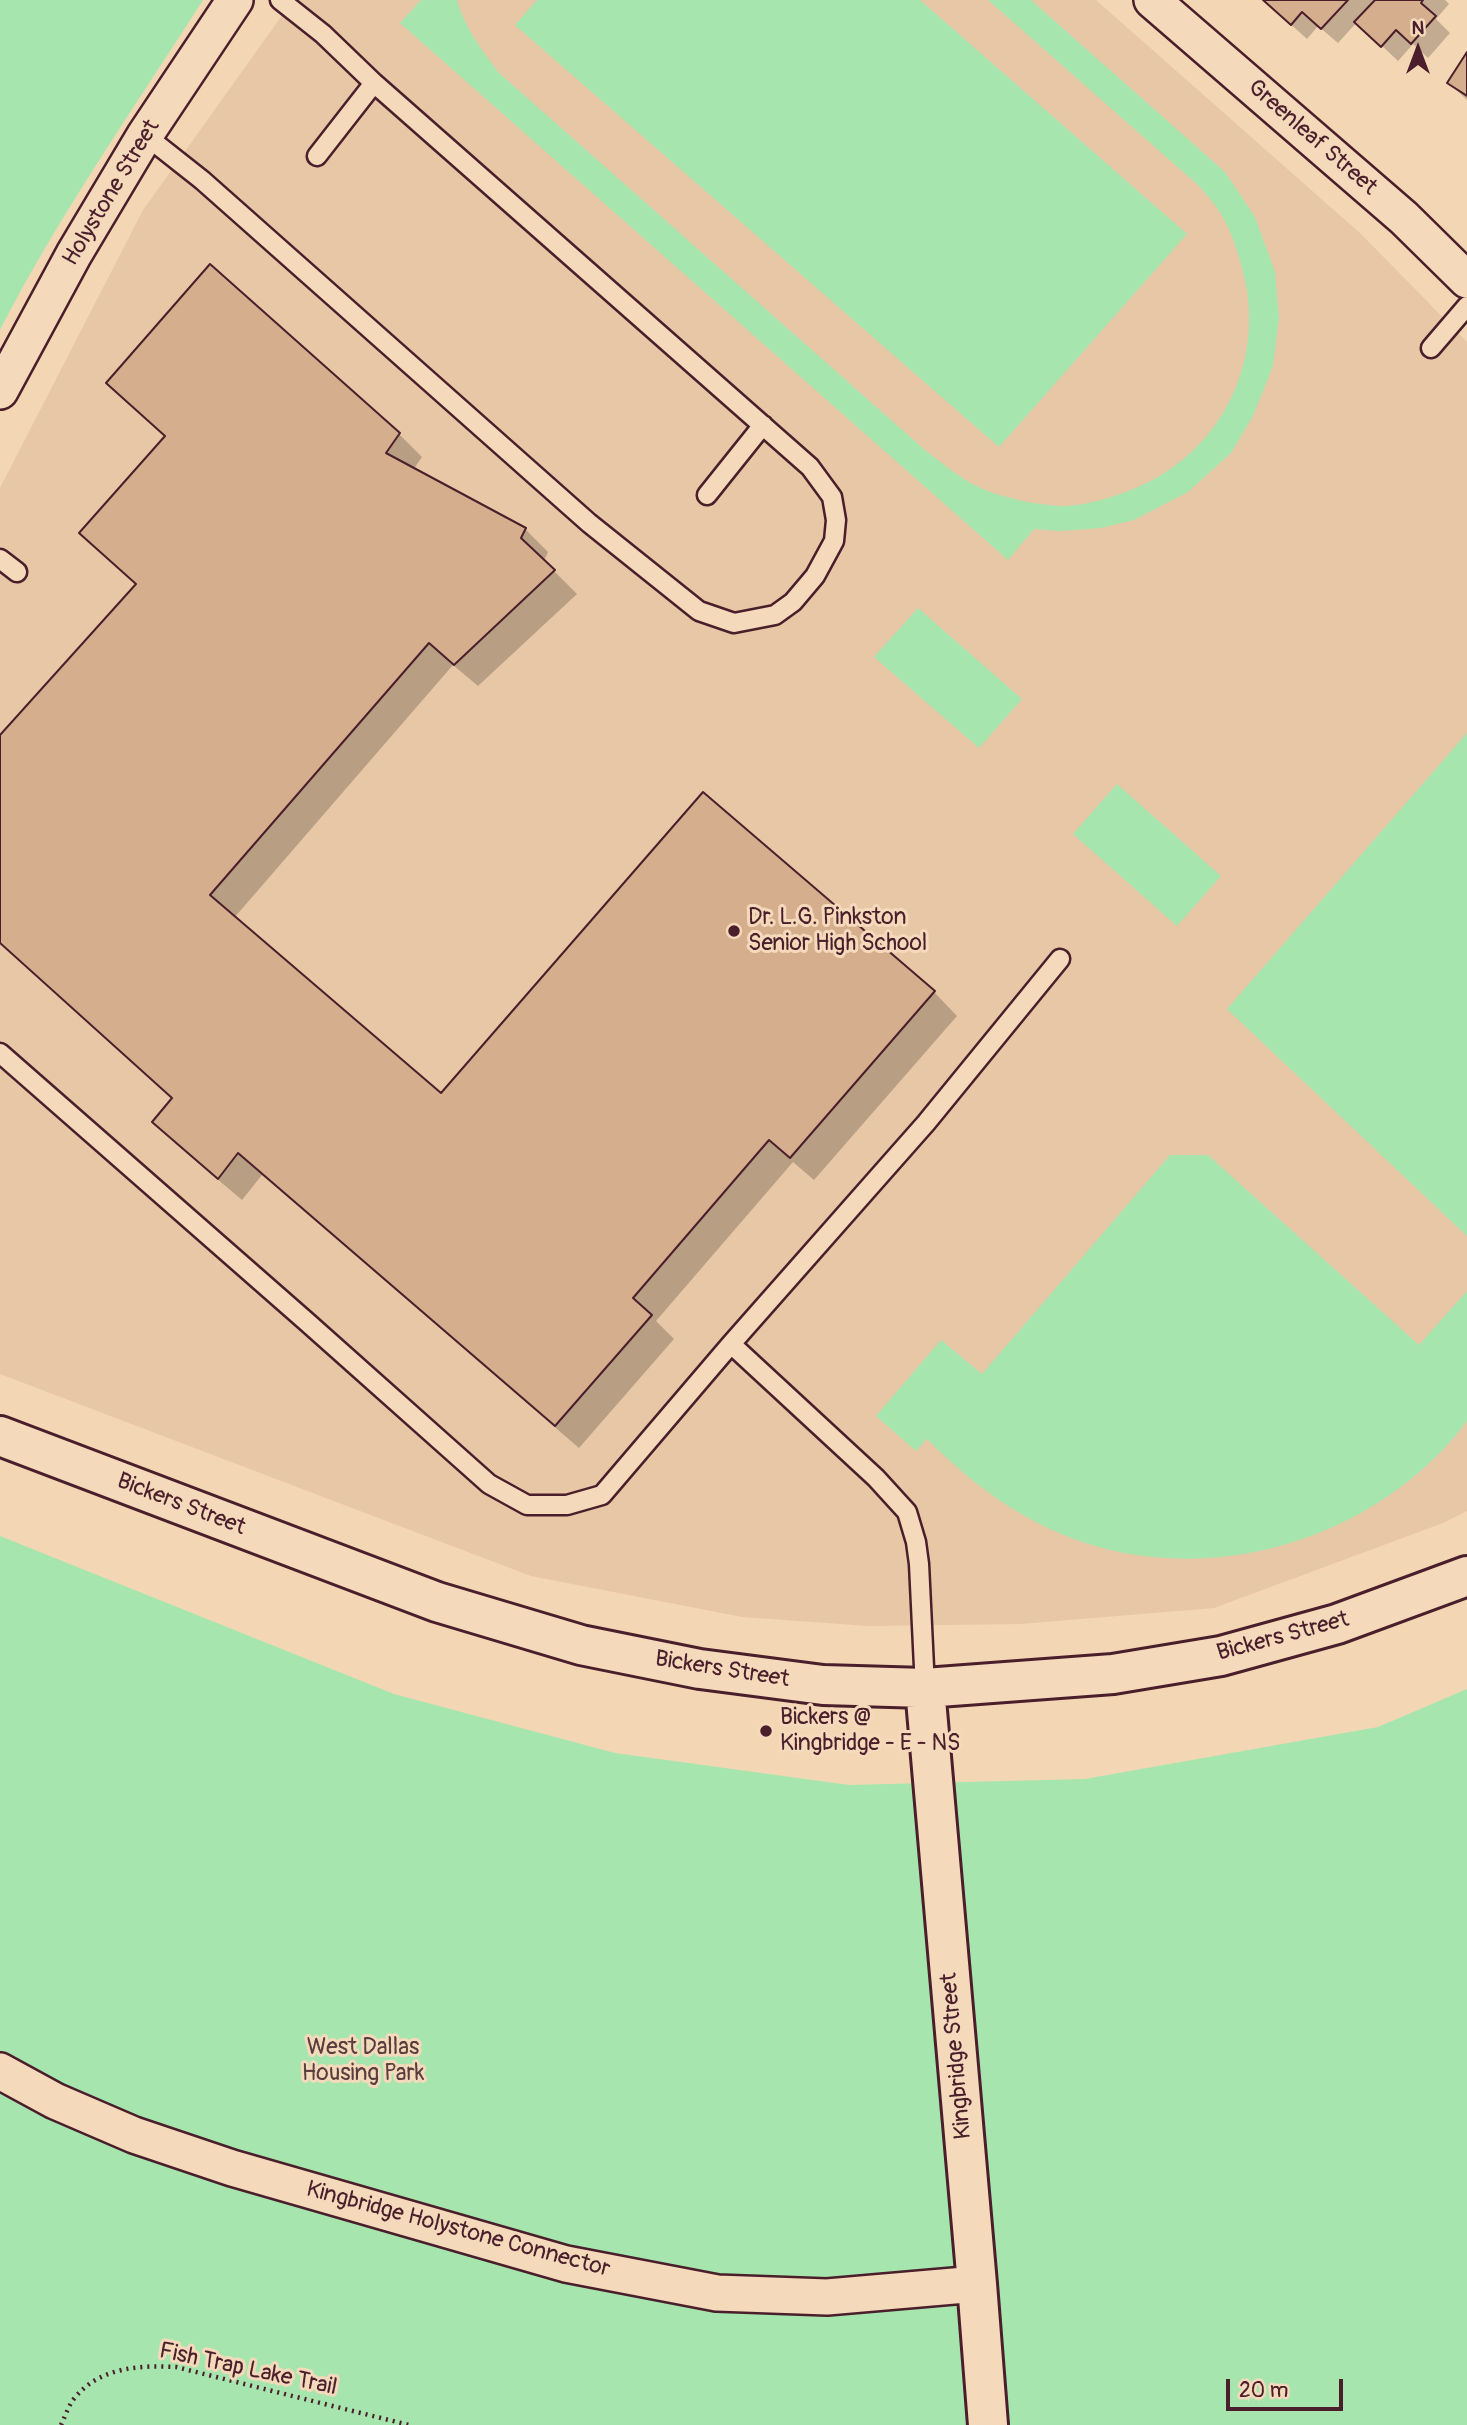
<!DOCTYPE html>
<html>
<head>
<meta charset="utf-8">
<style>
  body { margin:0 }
  #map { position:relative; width:1467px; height:2425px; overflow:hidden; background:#f3d6b4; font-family:Pangolin,sans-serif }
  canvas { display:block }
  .north { position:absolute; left:1383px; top:14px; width:70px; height:70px; -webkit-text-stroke:5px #f4d9bb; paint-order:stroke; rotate:0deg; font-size:19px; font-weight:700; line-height:28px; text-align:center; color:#4a1f2b }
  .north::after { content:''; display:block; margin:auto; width:24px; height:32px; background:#4a1f2b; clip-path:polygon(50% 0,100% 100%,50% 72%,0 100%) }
  .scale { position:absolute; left:1226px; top:2379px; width:117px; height:32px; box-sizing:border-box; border:4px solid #4a1f2b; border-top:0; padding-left:9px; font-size:21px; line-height:24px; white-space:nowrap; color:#4a1f2b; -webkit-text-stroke:5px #f4d9bb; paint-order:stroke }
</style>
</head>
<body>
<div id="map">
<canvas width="1467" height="2425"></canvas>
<div class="north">N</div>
<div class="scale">20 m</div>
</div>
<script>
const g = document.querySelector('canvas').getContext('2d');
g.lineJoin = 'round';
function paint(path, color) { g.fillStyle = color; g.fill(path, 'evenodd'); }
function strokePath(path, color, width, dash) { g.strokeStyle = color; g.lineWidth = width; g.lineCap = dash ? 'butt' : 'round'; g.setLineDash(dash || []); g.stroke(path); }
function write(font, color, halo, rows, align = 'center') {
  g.font = font + ' Pangolin,sans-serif'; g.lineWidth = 6; g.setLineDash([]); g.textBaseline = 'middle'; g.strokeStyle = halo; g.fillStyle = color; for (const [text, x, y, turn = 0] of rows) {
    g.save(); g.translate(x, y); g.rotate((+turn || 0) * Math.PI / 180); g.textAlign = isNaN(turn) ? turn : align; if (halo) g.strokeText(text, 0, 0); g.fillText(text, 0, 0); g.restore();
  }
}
paint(new Path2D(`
  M293,0h803l265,234 106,108v1169l-24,12 -229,85 -193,16 -153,2 -126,-9 -211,-41 -531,-202v-886l143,-278z`), '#e7c7a6');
paint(new Path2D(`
  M0,0h203c-69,108 -144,215 -203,330z
  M421,0h36c7,27 25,50 41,72l428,379c19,14 39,32 62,40 21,8 50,14 73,15 20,0 43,-6 62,-13 94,-32 146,-129 119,-225 -5,-19 -11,-37 -21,-54 -6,-10 -15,-20 -23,-29l-210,-185h43l194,172 30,45 20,55 4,46 -6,48 -20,50 -22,37 -43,39 -54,28 -33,8 -40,3 -27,-2 -26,31 -608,-537z
  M537,0h383l267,234 -188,213 -484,-422z
  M918,608l104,91 -43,49 -105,-91z
  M1467,733v503l-240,-227z
  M1117,784l104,92 -44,50 -104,-92z
  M1170,1155h38l211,190 48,-54v130c-90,120 -261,171 -401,115 -54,-22 -98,-56 -139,-97l-11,12 -40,-35 65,-76 41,34z
  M0,1536l394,158 221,59 234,32 236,-6 293,-52 89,-38v736h-1467z`), '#a6e6ae');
paint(new Path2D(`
  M1264,0h181l4,4 -13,15 14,14 -22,25 -15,-14 -15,17 -41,-39 -19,21 -20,-17 -11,13z
  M1467,55v45l-18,-17z
  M399,434l23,23 -9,13 112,59 23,23 -4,9 33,33 -99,92 -25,-21 -219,253 207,177 262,-301 231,198 23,24 -143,164 -21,-18 -137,159 18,18 -95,109 -317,-273 -20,25 -65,-55 -23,-23 19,-23 -173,-156v-205l137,-153 -56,-52z`), '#0003');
const building = new Path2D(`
  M1263,0h85l-27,29 -19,-17 -11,13z
  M1375,0h48l-2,3 15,13 -25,28 -15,-14 -15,17 -27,-25z
  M1467,52v44l-20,-13z
  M210,264l190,169 -14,20 140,75 -5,10 34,32 -101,95 -25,-22 -219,252 231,198 262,-301 232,199 -145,167 -21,-18 -136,158 19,17 -97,111 -317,-273 -20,26 -66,-57 20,-24 -172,-155v-208l136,-151 -57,-51 86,-97 -59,-53z`);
paint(building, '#d4ae8d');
strokePath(building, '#4a1f2b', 2);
const service = new Path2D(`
  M145,135l57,45 387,343 110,88 35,12 41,-8 18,-13 22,-26 19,-35 2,-21 -4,-23 -22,-30 -436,-384 -51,-49 -43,-34
  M317,156l57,-73
  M1431,348l36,-42
  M707,495l56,-70
  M0,559l17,13
  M0,1053l307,269 182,162 38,21h40l35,-10 129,-151 195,-221 134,-164
  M731,1344l145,134 31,34 9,30 3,22 6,124`);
const minor = new Path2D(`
  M1152,0l252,218 63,62
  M0,391l74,-137 71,-119 90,-135
  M0,2071l55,30 79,34 98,33 334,96 151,29 110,4 150,-13`);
const tertiary = new Path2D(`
  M0,1436l437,166 144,43 119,24 123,16 102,3 188,-14 108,-18 116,-32 130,-48
  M925,1688l52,596 11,141`);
strokePath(service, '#4a1f2b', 23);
strokePath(minor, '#4a1f2b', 40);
strokePath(tertiary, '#4a1f2b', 44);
strokePath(new Path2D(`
  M61,2425c4,-8 7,-18 12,-25 25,-33 66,-35 103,-33l233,58`), '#4a1f2b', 4.5, [2, 5]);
strokePath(service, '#f4d9bb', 18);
strokePath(minor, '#f4d9bb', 35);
strokePath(tertiary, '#f4d9bb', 38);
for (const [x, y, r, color] of [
  [734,931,7,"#4a1f2b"],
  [766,1731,7,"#4a1f2b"]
]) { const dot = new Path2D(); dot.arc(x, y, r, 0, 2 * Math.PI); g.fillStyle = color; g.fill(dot); strokePath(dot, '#f4d9bb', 2.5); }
write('23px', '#4a1f2b', '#f4d9bb', [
  ["Greenleaf Street",1312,138,41],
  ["Holystone Street",112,193,-59],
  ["Bickers Street",181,1505,21],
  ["Bickers Street",1283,1637,-15],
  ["Bickers Street",722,1670,9],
  ["Kingbridge Street",957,2056,-95],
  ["Kingbridge Holystone Connector",458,2230,15],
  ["Fish Trap Lake Trail",248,2370,12]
]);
write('23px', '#4a1f2b', '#f4d9bb', [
  ["Dr. L.G. Pinkston",748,918],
  ["Senior High School",748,944],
  ["Bickers @",780,1718],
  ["Kingbridge - E - NS",780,1744]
], 'left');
write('23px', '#583d3f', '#f4d9bb', [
  ["West Dallas",363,2048],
  ["Housing Park",363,2074]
]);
</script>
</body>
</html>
